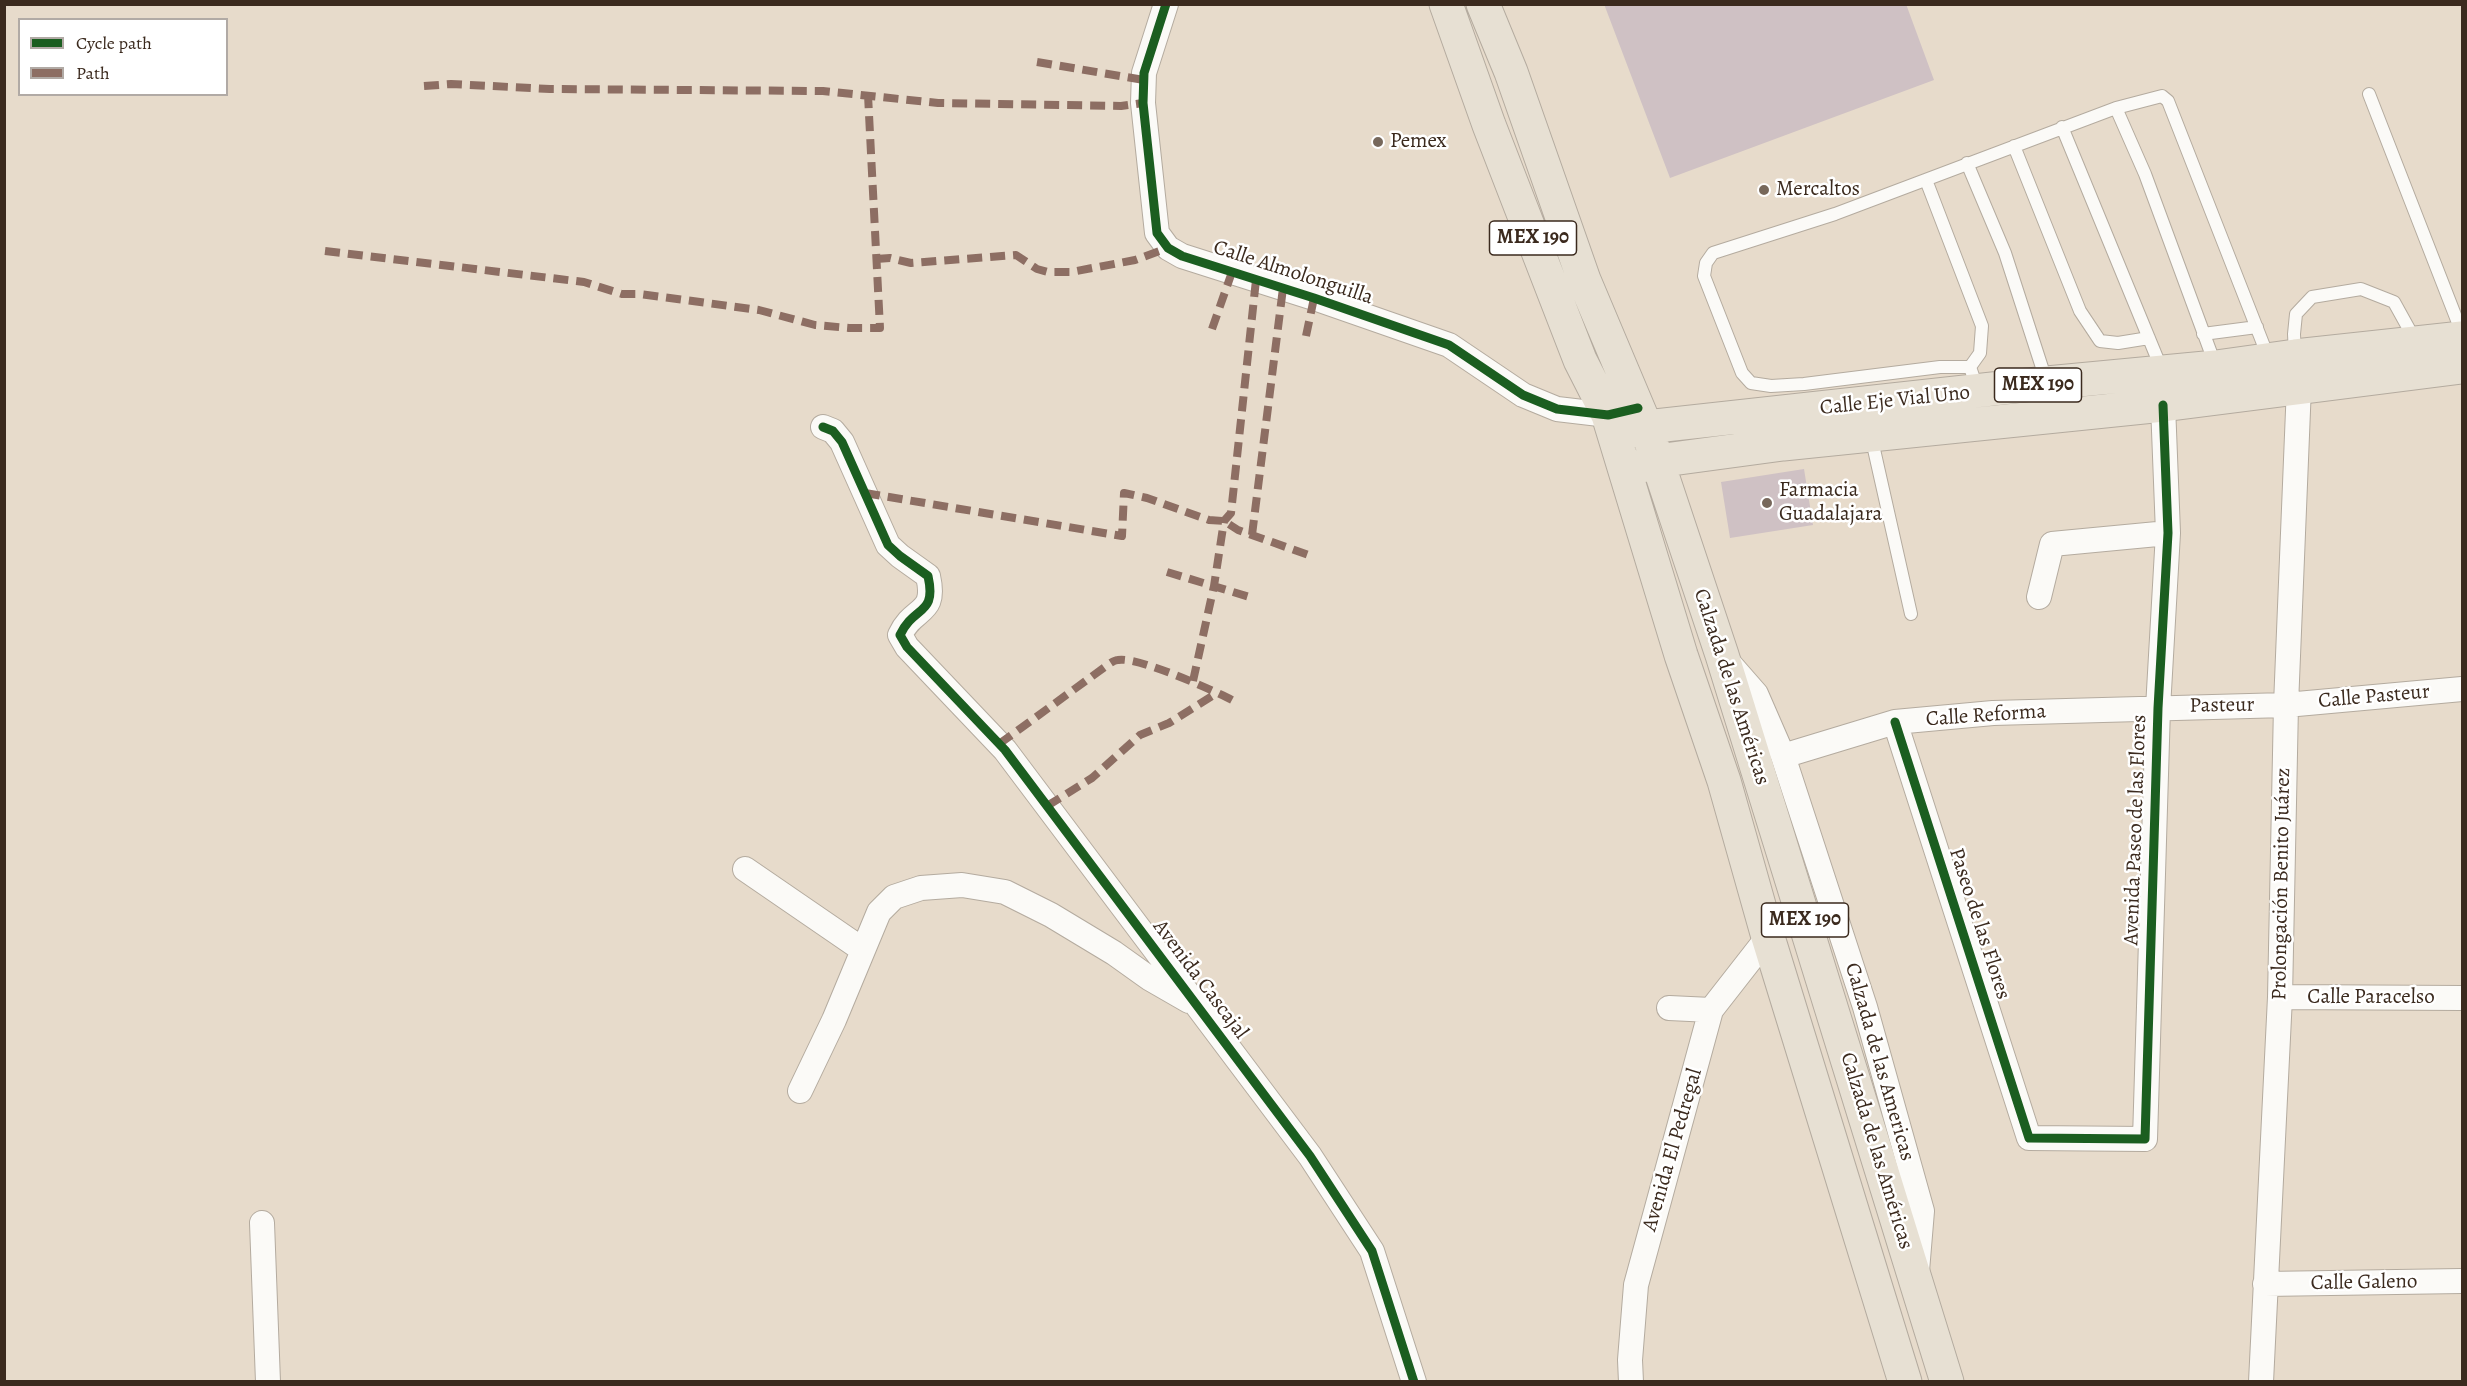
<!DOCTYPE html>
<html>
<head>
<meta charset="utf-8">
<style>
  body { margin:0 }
  #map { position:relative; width:2467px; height:1386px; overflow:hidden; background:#e7dbcb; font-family:Alegreya,serif }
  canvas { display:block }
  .frame { position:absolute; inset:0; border:6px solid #3b2a1e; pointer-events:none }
  .legend { position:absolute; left:18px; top:18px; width:210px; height:78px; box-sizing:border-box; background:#fff; border:2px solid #b1aaa5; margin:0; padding:8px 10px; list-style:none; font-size:18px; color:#3b2a1e }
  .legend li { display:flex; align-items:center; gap:12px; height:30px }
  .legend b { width:30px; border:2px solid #b1aaa5 }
</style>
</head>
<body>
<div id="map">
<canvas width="2467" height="1386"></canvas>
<div class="frame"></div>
<ul class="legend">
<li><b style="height:8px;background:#1b5e20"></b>Cycle path</li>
<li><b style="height:8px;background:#8d6e63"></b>Path</li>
</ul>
</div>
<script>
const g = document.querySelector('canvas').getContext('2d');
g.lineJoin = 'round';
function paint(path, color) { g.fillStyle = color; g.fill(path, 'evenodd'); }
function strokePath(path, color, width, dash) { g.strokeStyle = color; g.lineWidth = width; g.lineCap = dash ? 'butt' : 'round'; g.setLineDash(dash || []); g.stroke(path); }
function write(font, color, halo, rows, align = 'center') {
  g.font = font + ' Alegreya,serif'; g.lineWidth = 5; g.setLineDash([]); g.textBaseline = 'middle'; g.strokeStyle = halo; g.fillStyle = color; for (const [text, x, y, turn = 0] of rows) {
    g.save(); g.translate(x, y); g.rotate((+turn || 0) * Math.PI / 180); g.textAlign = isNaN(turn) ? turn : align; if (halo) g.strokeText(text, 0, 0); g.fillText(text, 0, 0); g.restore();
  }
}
paint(new Path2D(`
  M1604,4h302l28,76 -264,98z
  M1804,469l9,56 -83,13 -9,-56z`), '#cfc1c4');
const service = new Path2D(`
  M2369,94l93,239
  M2116,108l29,66 70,190
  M2062,127l100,243
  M2014,146l66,165 20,30 18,2 31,-5
  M1967,163l38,90 42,130
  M1926,180l56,146 -2,27 -10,14
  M2203,334l54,-7
  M2295,355l-1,-21 2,-20 16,-17 49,-8 33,13 21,38
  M1977,388l-7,-21h-30l-136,17 -33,2 -20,-3 -9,-10 -38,-97 2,-13 7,-10 122,-39 281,-106 46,-12 6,5 101,258
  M1871,436l40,178`);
const minor = new Path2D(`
  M1166,4l-22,69 -1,30 14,130 11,15 14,8 132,42 135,47 74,50 34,14 51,6 13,-3
  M823,427l10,4 9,11 46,103 12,11 28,20c9,40 -14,29 -28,59l7,12 98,103 305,406 62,95 42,131
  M2039,597l13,-53 116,-11
  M1728,662l28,32 27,62 82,251 57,204 -5,60
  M1895,722l134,416 116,1 13,-431 10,-175 -5,-128
  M1783,756l112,-34 98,-9 293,-8 176,-16
  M745,869l118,81
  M2280,997l182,1
  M1669,1008l42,2
  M800,1091l34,-71 45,-108 15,-15 27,-9 41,-3 43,7 46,23 63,38 35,25 40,23
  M262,1223l6,159
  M2265,1284l197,-3
  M1631,1382l-1,-22 6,-75 75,-275 57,-73
  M2261,1382l19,-385 6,-292 13,-319 -2,-12`);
const primary = new Path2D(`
  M1446,4l43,121 91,235 28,55 73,240 43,126 44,156 137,445
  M1483,4l28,68 73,208 62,147 76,228 225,727
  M1627,432l19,-5 401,-44 169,-16 79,-11 167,-18
  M1638,467l19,-6 126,-17 380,-39 299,-38`);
strokePath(service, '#b4ab9f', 14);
strokePath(minor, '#b4ab9f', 26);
strokePath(primary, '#b4ab9f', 35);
strokePath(service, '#fbfaf7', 12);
strokePath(minor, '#fbfaf7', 24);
strokePath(primary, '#e7e0d3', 33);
strokePath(new Path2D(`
  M1037,62l107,18
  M424,86l27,-2 99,5 273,2 115,12 183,3 22,-3
  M325,251l259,31 38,12h18l119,16 56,15 34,3h31l-12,-233
  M876,259l14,-1 21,5 105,-8 21,14 11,3h23l64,-12 33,-12
  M1212,329l20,-57
  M1306,336l8,-38
  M865,493l257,43 2,-43 23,5 62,22 15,1 14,9 76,27
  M1252,535l31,-247
  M1167,572l86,26
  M1193,681l21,-95 10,-65 7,-8 25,-233
  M999,744l110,-80c3,-2 6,-4 9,-4 18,-4 95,30 114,40
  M1047,806l45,-28 48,-43 29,-12 48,-30`), '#8d6e63', 8, [15, 8]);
strokePath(new Path2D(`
  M1166,4l-22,69 -1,30 14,130 11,15 14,8 132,42 135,47 74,50 34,14 51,6 30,-7
  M823,427l10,4 9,11 46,103 12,11 28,20c9,40 -14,29 -28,59l7,12 98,103 305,406 62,95 42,131
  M1895,722l134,416 116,1 13,-431 10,-175 -5,-128`), '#1b5e20', 9);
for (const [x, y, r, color] of [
  [1378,142,6,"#77685b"],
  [1764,190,6,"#77685b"],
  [1767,503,6,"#77685b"]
]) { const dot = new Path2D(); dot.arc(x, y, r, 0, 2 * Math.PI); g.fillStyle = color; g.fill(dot); strokePath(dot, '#fff', 2); }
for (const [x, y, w] of [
  [1533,238,87],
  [2038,385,87],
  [1805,920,87]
]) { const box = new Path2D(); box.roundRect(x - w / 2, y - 17, w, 34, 4.5); g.fillStyle = '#fff'; g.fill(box); strokePath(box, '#3b2a1e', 1.5); }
write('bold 20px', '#3b2a1e', null, [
  ["MEX 190",1533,238],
  ["MEX 190",2038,385],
  ["MEX 190",1805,920]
]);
write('21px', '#3b2a1e', '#fff', [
  ["Pemex",1390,142],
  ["Mercaltos",1776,190],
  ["Farmacia",1779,491],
  ["Guadalajara",1779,515]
], 'left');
write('21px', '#3b2a1e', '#fff', [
  ["Calle Almolonguilla",1293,273,18],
  ["Calle Eje Vial Uno",1895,401,-6],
  ["Calzada de las Américas",1731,687,72],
  ["Calle Pasteur",2374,697,-5],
  ["Pasteur",2222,706,-1],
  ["Calle Reforma",1986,716,-4],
  ["Avenida Paseo de las Flores",2136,830,-88],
  ["Prolongación Benito Juárez",2282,884,-89],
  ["Paseo de las Flores",1979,924,72],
  ["Avenida Cascajal",1200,980,53],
  ["Calle Paracelso",2371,998],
  ["Calzada de las Americas",1879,1062,74],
  ["Avenida El Pedregal",1673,1150,-74],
  ["Calzada de las Américas",1876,1151,73],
  ["Calle Galeno",2364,1283,-1]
]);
</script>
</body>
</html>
